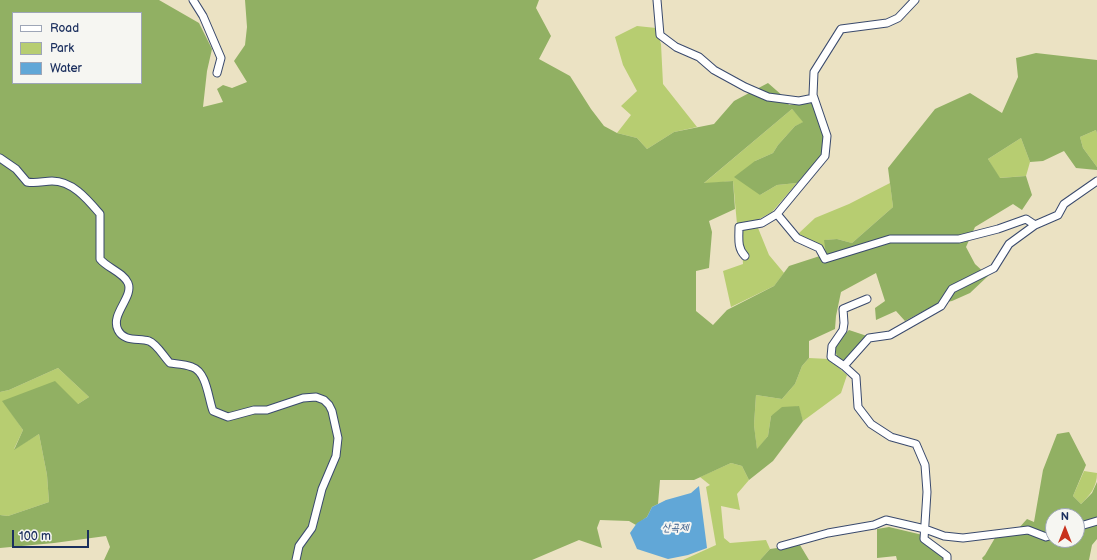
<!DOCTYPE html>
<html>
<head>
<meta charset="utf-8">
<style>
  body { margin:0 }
  #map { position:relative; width:1097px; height:560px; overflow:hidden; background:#ebe2c3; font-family:"Balsamiq Sans",sans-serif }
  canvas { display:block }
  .legend { position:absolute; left:12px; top:12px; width:130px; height:72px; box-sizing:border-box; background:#f6f6f2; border:1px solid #9ea6b7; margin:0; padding:5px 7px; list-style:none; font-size:12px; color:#1b2f5e }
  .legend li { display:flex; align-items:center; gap:8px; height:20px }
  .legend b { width:20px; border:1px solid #9ea6b7 }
  .north { position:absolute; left:1045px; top:508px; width:40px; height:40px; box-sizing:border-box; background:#f6f6f2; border:1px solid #9ea6b7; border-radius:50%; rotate:0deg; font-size:11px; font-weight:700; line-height:16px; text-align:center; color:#1b2f5e }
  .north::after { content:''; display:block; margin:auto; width:14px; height:18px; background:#c8321e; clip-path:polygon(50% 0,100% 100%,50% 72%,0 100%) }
  .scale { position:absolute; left:12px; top:530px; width:77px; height:18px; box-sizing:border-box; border:2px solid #1b2f5e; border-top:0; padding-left:5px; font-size:12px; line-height:14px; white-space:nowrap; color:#1b2f5e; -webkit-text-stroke:3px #f6f6f2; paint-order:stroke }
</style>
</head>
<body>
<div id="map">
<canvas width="1097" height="560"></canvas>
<ul class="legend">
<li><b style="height:5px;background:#fff"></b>Road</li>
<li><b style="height:11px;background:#b7cd71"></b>Park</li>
<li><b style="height:11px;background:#61a7d7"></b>Water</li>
</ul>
<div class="north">N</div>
<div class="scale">100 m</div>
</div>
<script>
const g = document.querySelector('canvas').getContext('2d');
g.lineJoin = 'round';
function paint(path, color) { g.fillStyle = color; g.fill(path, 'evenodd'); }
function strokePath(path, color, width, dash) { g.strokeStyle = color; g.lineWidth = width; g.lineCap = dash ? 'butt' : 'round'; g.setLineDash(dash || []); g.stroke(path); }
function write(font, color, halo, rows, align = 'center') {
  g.font = font + ' "Balsamiq Sans","Poor Story",sans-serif'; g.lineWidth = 4; g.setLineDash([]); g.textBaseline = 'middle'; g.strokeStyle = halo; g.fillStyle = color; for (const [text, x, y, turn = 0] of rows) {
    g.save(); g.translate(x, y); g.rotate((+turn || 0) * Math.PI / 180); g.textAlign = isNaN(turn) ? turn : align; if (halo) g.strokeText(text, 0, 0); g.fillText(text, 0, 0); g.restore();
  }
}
paint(new Path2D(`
  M637,26l19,2 5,16 2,40 34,43 -23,5 -27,17 -10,-11 -20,-5 14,-18 -10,-9 16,-15 -14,-26 -8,-28z
  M792,109l12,13 -9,4 -17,19 -5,8 -18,8 5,34 17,-10 20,-2 -25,29 -18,10 -17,2 -4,-43 -30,3z
  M1096,130l1,4v33l-14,-19 -3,-11z
  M1021,138l9,24 -4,14 -27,2 -11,-19z
  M890,183l3,24 -41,36 -15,-4 -12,1 2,14 -11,-11 -18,-9 17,-16 34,-14z
  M758,228l11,27 15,18 -10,13 -43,21 -8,-36 20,-7 -2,-34z
  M809,358l20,1 18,16 -6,18 -38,28 -5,-15 -27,10 -3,20 -11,14 -3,-25 2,-30 26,4 13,-15 7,-18z
  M58,368l31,29 -11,7 -75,-3 20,29 -9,19 25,-15 8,41 2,27 -41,14 -8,-1v-123l9,-2z
  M731,463l11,3 7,14 -12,14 3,16 -19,-4 3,32 6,5 36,-3 4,9 -10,11h-77l33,-15 -10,-58 4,-2 -10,-8z
  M1084,471l13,2c0,14 -7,22 -16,31l-8,-8z`), '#b7cd71');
paint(new Path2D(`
  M0,0h159l40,23 13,26 -5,22 -4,36 20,-5 -6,-13 6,-4 9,3 15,-6 -13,-21 11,-16 2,-18 -2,-27h294l-3,8 15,28 -12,23 31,17 21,33 13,17 13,7 20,5 10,11 27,-17 40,-8 20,-23 34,-18 16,14 5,8 24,-2 12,34 -3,18 -25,28 -20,2 -17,10 -26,-18 21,-16 18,-8 5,-8 17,-19 8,-4 -11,-13 -88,74 29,-2 2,28 -26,12 3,11 -3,36 -13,3v40l17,14 14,-15 47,-24 15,-20 37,-12 -2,-14 13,-1 15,4 41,-36 -5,-39 47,-59 35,-16 32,20 16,-36 -2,-19 20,-5 61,7v74l-1,-4 -16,7 3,11 14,19v3l-21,-2 -12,-17 -21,10 -13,1 -9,-24 -33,21 12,19 26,-2 6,19 -10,15 -9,-6 -38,23 -9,20 9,17 13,12 -18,17 -18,8 -15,3 -32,17 -9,-10 -20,9 -1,-12 10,-7 -9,-28 -35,19 -5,24 -1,13 -26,12v17l-7,8 -7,18 -13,15 -26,-4 -2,30 3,24 11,-13 3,-20 11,-9 17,-1 4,15 -30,40 -24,19 -7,-14 -11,-3 -37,17h-34l-2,24 -6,3 -5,10 -11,8 -7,-4 -29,-1 -3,8 5,20 -23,-8 -47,20h-428l6,-13 -4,-11 -52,7 -54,5v-33l8,1 41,-14 -2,-27 -8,-41 -25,16 9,-20 -21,-29 53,-20 23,23 11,-7 -31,-29 -49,22 -9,2zM13,13h128v70h-128z
  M849,330l18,6 -23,25 -7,-4 -3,-12z
  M1069,432l17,33 -13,31 8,8 11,-11 5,-11v57l-5,6 -3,15h-106l-1,-2 3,-3 14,-24 19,-2 9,-10 7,3 9,-52 14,-36zM1053,516h24v24h-24z
  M889,527l38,9 22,19 1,5h-53l-1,-4 -19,2v-29z
  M800,545l9,15h-49l10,-11z`), '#91b063');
paint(new Path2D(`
  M699,486l8,62 -19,7 -20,4 -31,-10 -7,-16 7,-10 10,-6 5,-10 14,-7 25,-7z`), '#61a7d7');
const minor = new Path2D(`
  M193,0l10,16 18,42 -4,15
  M657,0l3,35 16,12 23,10 15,13 31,17 23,10 31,4 15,-3
  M0,158l16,11 11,13c9,2 17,-1 25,-1 21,0 36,19 48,33v45c7,9 23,13 28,24 6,14 -18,31 -10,47 6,12 20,8 31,11 8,3 15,16 21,22 7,1 15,1 22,4 15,5 16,31 21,44l15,6 26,-7h13l36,-12 13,-1 8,3 5,5 3,6 6,27 -2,18 -14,33 -10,39 -13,18 -3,14
  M777,214l20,24 22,10 6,11 65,-20h69l39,-10 28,-10 9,6
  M745,256c-8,-8 -6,-18 -6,-29l23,-4 15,-9 48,-58 2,-20 -14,-41 1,-23 27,-43 46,-6 11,-5 17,-18
  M844,366l-13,-9 1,-11 11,-16 1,-7 -1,-14 24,-10
  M1077,527l20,-6
  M781,546l47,-13 46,-8 12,-5 39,9 19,7 19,2 65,-8 18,7 7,-2
  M947,560v-4l-23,-17 3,-47 -2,-27 -9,-21 -25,-7 -20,-13 -13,-17 -2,-30 -12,-11 25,-28 21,-3 51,-29 11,-17 42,-21 15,-24 26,-19 23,-10 6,-11 33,-23`);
strokePath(minor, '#3a4a6d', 9);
strokePath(minor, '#fff', 7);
write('italic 11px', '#345988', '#f6f6f2', [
  ["산곡제",675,528]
]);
</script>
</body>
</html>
